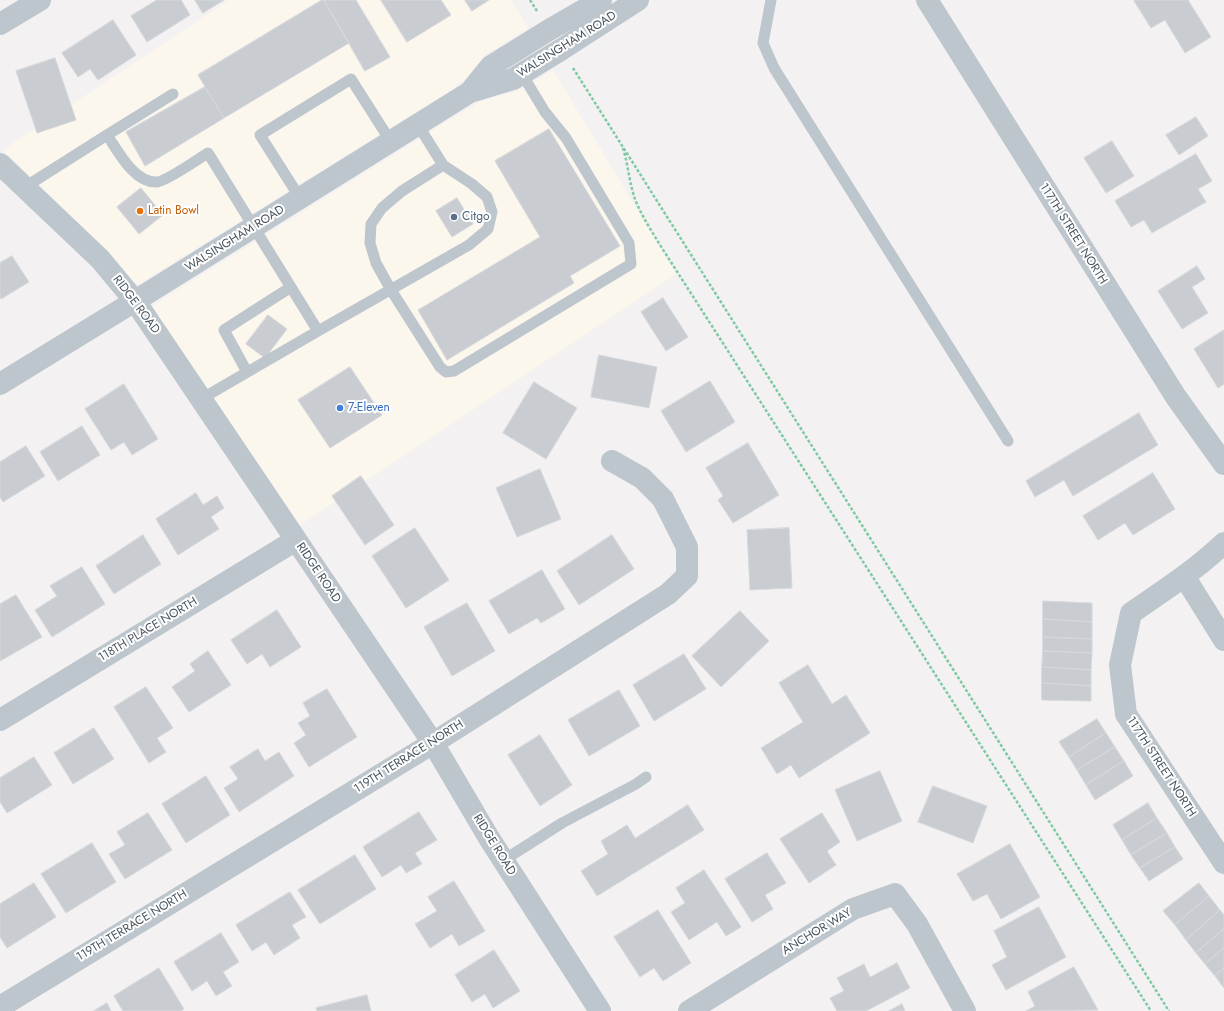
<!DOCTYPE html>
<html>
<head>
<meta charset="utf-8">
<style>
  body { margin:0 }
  canvas { display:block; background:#f3f1f1 }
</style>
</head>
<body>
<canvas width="1224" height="1011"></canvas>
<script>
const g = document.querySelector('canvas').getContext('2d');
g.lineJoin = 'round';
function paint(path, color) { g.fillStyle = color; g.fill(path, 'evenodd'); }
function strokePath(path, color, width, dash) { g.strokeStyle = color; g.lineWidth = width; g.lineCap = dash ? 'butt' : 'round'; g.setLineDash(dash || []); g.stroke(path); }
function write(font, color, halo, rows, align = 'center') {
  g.font = font + ' Jost,sans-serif'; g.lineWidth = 4; g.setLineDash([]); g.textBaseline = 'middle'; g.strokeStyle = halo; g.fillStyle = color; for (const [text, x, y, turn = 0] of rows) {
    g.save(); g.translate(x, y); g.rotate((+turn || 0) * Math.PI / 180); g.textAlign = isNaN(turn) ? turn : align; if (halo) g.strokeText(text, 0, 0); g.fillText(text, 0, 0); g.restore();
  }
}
paint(new Path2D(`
  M229,0h282l17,28 -43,27 -22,27 -8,2 1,3 -319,198 -30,-35 -104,-100z
  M553,70l123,204 -376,251 -148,-219 318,-199 2,2 5,-6 42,-13z`), '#fcf7ed');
const building = new Path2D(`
  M157,0h24l9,15 -43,27 -16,-26z
  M195,0h29l-21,13z
  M322,0h2l25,43 -125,75 -26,-43z
  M324,0h32l34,57 -25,14z
  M381,0h60l10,15 -44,27z
  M465,0h24l-17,11z
  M1136,0h52l23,37 -26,16 -20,-33 -14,8 -17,-27z
  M113,20l23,35 -38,25 -8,-11 -12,8 -16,-24z
  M55,58l21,62 -39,13 -21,-62z
  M205,87l19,31 -79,48 -19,-34z
  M1196,117l12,19 -29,19 -13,-20z
  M549,129l71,117 -50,30 4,7 -127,77 -29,-50 122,-73 -45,-76z
  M1112,141l22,35 -28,17 -22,-35z
  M1196,154l16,27 -14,8 8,13 -54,31 -8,-13 -13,7 -16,-26z
  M141,188l22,27 -24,19 -22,-27z
  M457,198l16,26 -21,13 -16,-26z
  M12,256l17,26 -28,17 -1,-2v-34z
  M1197,266l8,13 -13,8 16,26 -26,16 -24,-38z
  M663,298l25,39 -22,14 -25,-39z
  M268,315l19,14 -22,29 -19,-14z
  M1224,330v54l-6,4 -24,-39z
  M599,355l58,12 -8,41 -58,-11z
  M350,367l32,48 -52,33 -32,-48z
  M710,381l25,41 -49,30 -25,-41z
  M534,382l43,26 -31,51 -43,-26z
  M124,384l34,55 -26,16 -8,-13 -13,8 -26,-41z
  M1139,413l19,32 -85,51 -9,-16 -29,17 -9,-16z
  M82,426l18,29 -42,26 -18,-29z
  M748,443l31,52 -46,28 -15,-23 5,-4 -17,-28z
  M26,446l19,30 -42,26 -3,-5v-35z
  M540,469l21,50 -44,18 -21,-49z
  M1153,473l22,36 -42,26 -8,-12 -27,17 -15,-24z
  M361,476l33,49 -29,20 -33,-49z
  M196,493l7,12 14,-9 7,12 -13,9 8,12 -41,26 -22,-36z
  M415,528l34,52 -43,28 -34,-52z
  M789,528l3,60 -42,2 -3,-60z
  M143,535l18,29 -47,30 -18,-28z
  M612,535l22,34 -55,36 -22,-34z
  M82,567l23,37 -53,33 -17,-27 22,-14 -7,-10z
  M542,570l23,39 -24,14 -4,-5 -28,16 -20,-33z
  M16,595l26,42 -42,24v-57z
  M1043,601l49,2v19l-49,-3z
  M467,603l28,48 -43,25 -28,-49z
  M277,610l24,37 -31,20 -8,-13 -15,10 -16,-24z
  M740,611l29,30 -48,46 -29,-31z
  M1043,619l49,3v17l-49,-2z
  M1043,637l49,2v14l-49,-2z
  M208,651l23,34 -42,27 -17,-25 23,-16 -5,-7z
  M1043,651l49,2 -1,17 -49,-3z
  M684,654l22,35 -52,32 -21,-36z
  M808,665l24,39 14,-9 24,38 -71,45 -8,-13 -14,9 -16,-26 42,-26 -24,-39z
  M1042,667l49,3v16l-49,-3z
  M1042,683l49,3v15l-49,-1z
  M146,687l27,41 -16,10 9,14 -17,11 -35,-56z
  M327,689l30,48 -48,30 -15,-24 12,-8 -8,-12 12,-7 -7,-13z
  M619,690l21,36 -51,30 -21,-36z
  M1097,719l9,14 -37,24 -10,-15z
  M94,728l20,31 -41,25 -19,-31z
  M1106,733l9,14 -38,23 -8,-13z
  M540,735l32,50 -32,21 -32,-51z
  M1115,747l9,14 -38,24 -9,-15z
  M258,749l7,12 14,-9 15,24 -55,36 -15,-24 14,-9 -8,-12z
  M34,757l18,28 -45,28 -7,-11v-24z
  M1124,761l9,15 -38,24 -9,-15z
  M880,771l22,50 -45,20 -22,-51z
  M206,776l24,39 -44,28 -24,-39z
  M933,786l54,20 -14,37 -55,-21z
  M1148,803l9,15 -35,22 -9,-15z
  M688,805l16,25 -107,66 -16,-25 27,-17 -7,-13 26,-16 8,13z
  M419,812l18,28 -22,13 7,11 -16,9 -5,-8 -19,12 -19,-30z
  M148,813l24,37 -47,29 -16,-25 16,-9 -8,-13z
  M822,813l18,29 -13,9 9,14 -27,18 -29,-44z
  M1157,818l10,15 -36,22 -9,-15z
  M1167,833l8,14 -35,21 -9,-13z
  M92,843l24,39 -50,31 -25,-39z
  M1010,844l30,53 -39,22 -14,-25 -14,7 -16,-27z
  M1175,847l8,12 -34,22 -9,-13z
  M767,853l19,30 -21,12 8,14 -21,13 -27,-43z
  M355,855l21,34 -56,35 -22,-34z
  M704,870l37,57 -15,9 -9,-14 -28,18 -18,-28 14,-9 -9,-15z
  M454,881l31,50 -26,15 -7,-12 -22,14 -15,-24 22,-13 -9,-14z
  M34,883l22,34 -49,31 -7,-11v-33z
  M1199,883l10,13 -34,29 -12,-14z
  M290,892l16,25 -14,8 8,13 -26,17 -8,-13 -14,9 -16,-26z
  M1209,896l11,14 -34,30 -11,-15z
  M1039,907l27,50 -60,33 -14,-25 15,-8 -13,-26z
  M658,910l33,53 -28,18 -9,-13 -14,9 -26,-40z
  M1220,910l4,5v14l-28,24 -10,-13z
  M1224,929v19l-19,16 -9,-11z
  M221,933l18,29 -16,10 9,14 -16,10 -9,-15 -15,10 -18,-29z
  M1224,948v20l-9,8 -10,-12z
  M494,950l26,41 -27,17 -8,-14 -13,8 -17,-27z
  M897,963l13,25 -44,23h-29l-7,-13 14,-7 -7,-13 27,-14 6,13z
  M1074,967l24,43 -72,1 9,-5 -7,-14z
  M159,968l25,41 -3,2h-58l-9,-15z
  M1224,968v20l-9,-12z
  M367,995l4,16h-54l-1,-3z
  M107,1003l4,8h-17z
  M902,1004l3,7h-16z`);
paint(building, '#c9ccd0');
strokePath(building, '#d6d8dc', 1);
strokePath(new Path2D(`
  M530,0l7,11
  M573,68l596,943
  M623,148c5,16 6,34 12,51 6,16 16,31 25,46l491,766`), '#7dcaa4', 2.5, [3, 2]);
strokePath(new Path2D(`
  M771,0l-8,43 11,25 234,373
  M418,125l25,40 -41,26 -20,17 -11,16 -1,19 6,20 15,27 49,77 6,5 8,-1 177,-107 -2,-21 -63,-105 -21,-26 -23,-38
  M107,135l66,-41
  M25,187l82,-52c11,16 27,48 50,47 10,-1 41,-23 51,-29l110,178 -117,68
  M300,198l-40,-63 91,-56 40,63
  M318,331l151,-86 19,-16 4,-17 -5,-15 -15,-13 -29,-19
  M247,372l-23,-42 67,-43
  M504,860l58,-37 74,-39 10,-7`), '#bec6cd', 11);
strokePath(new Path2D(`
  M927,0l249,397 48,67
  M0,24l40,-24
  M1224,543c-28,27 -61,48 -93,70l-11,52 6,49 98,149
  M1184,576l40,64
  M0,720l296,-180
  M0,1007l433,-264 235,-149 19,-18v-29l-24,-48 -21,-21 -30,-17
  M689,1011l164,-102 42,-15 22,30 48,87`), '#bec6cd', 22);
strokePath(new Path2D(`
  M470,92l21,-26 58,-36 52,-30
  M0,164l100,95 35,42 298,442 56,95 111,173
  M0,384l135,-83 335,-209 43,-13 49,-30 76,-49`), '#bec6cd', 22);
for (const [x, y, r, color] of [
  [140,211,4,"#e8710a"],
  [454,217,4,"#5c6f8a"],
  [340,408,4,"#3f7fe0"]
]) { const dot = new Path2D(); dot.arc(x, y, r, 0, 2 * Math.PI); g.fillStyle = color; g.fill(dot); strokePath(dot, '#fff', 1.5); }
write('12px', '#4a555e', '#fff', [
  ["WALSINGHAM ROAD",567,45,-32],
  ["117TH STREET NORTH",1073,234,58],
  ["WALSINGHAM ROAD",235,239,-32],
  ["RIDGE ROAD",136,305,53],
  ["RIDGE ROAD",318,573,56],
  ["118TH PLACE NORTH",148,630,-31],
  ["119TH TERRACE NORTH",409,757,-32],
  ["117TH STREET NORTH",1161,767,57],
  ["RIDGE ROAD",494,845,58],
  ["119TH TERRACE NORTH",132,926,-31],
  ["ANCHOR WAY",817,932,-31]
]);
write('12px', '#c56008', '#fff', [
  ["Latin Bowl",148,211]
], 'left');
write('12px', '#4e5e75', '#fff', [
  ["Citgo",462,217]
], 'left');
write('12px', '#366cbe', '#fff', [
  ["7-Eleven",348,408]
], 'left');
</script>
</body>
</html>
